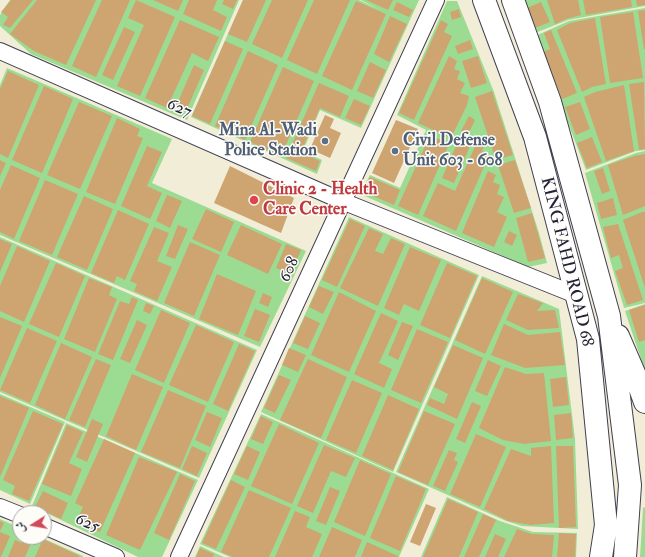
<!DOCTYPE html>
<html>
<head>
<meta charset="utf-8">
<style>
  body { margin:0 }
  #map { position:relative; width:645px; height:557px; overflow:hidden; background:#f1edd7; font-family:"IM FELL Double Pica",Amiri,serif }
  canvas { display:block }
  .north { position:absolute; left:12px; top:505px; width:40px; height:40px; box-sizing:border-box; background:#fdfcf7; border:1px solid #a5a5ac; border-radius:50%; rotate:259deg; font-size:11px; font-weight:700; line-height:16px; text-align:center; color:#22223b }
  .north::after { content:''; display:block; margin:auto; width:14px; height:18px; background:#d1495b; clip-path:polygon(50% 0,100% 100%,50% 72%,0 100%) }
</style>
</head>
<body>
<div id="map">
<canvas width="645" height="557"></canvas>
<div class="north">ش</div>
</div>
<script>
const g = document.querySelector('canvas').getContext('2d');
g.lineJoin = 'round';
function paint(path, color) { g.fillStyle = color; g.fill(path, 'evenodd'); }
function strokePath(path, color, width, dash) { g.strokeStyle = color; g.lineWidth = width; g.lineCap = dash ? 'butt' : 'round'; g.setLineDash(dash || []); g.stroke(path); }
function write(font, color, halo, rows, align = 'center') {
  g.font = font + ' "IM FELL Double Pica",serif'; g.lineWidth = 3; g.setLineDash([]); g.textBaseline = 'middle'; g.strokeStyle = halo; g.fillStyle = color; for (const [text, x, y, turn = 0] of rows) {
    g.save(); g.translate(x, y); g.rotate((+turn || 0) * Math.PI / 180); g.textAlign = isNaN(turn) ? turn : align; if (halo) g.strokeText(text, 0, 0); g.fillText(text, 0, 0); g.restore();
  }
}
paint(new Path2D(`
  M10,0h229l-52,120 -156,-66 -31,-28v-11z
  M243,0h116l19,9 -17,-9h58l-58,128 -41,-18 -17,41 19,9 -5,14 -126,-57z
  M523,0h122v6l-77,14 -33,13z
  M447,1h10l37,91 45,141 8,30 -19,4 -168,-73 10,-19 30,13 26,-58 -29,-15z
  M645,8v142l-9,1 -50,19 -51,-134 34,-15z
  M7,68l165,71 -20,44 154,68 -46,96 -260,-112v-150z
  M645,151v152l-21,5 -39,-135 51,-20z
  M349,217l130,58 -86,197 -132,-60z
  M0,237l257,113 -58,128 -199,-86z
  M482,276l77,33 16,130 3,90 -56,-3 -16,-5 -110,-49z
  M645,304v67l-20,-60z
  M0,394l65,28 -35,82 -30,-14z
  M261,414l168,75 -30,68h-169l-30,-13z
  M66,423l132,57 -36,77h-24l-106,-51z
  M447,497l53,24 33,11 44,1 -1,24h-155z
  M645,507v50h-5l3,-49z
  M0,519l20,9v9h20l43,19v1h-83z
  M200,546l24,11h-29z`), '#9cdc92');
paint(new Path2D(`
  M11,0h22l-23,28 -7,-3 5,-8 -7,-5z
  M37,0h59l-30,65 -32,-14 -24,-17z
  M102,0h28l-34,77 -24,-11z
  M136,0l39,17 -35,79 -23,-10 27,-61 -16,-7z
  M153,0h30l-5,11z
  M189,0h28l-4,10 14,7 -6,14 -38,-17z
  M224,0h13l-4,9 -11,-5z
  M243,0h23l-19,42 -19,-8z
  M272,0h36l-26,58 -30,-14z
  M314,0h36l-33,74 -30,-14z
  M366,0h27l-5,10z
  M547,0h31l3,15 -15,4 -11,5z
  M583,0h48l1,7 -46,8z
  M636,0h9v5l-8,1z
  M356,1l30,13 -34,76 -30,-14z
  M397,2l16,8 -4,7 -16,-7z
  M541,2l9,20 -15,6 -8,-20z
  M459,9l2,8 -9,3 -2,-8z
  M645,10v39h-1l-6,-38z
  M633,12l10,66 -33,5 -10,-66z
  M390,16l17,8 -18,38 -15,-8z
  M595,18l11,66 -14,3 -10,5 -25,-62 13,-7z
  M180,20l39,17 -11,24 -16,-8 -25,55 -22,-10z
  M441,20l7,4 -4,8 8,4 -38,84 -15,-7z
  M124,27l11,5 -22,48 -11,-5z
  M551,30l26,63 -15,6 -19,-47 7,-3 -6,-16z
  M470,40l3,9 -15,5 -3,-8z
  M225,41l18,8 -33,75 -18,-8z
  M248,51l30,14 -33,75 -30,-14z
  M449,56l8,5 -3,8 6,2 -3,8 8,4 -5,10 9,3 -2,9 -16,33 -33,-15z
  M478,56l9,27 -16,5 -9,-27z
  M370,62l16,8 -13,28 -16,-7z
  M194,65l10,5 -17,39 -10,-5z
  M283,67l31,14 -33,75 -31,-14z
  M8,71l31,14 -31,73 -8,-4v-65z
  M644,82l1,67 -6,1 -10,-66z
  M319,83l30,13 -9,21 -20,-9 -19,44 19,9 -4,10 -30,-13z
  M624,85l10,66 -28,10 -22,-64 11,-5z
  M44,86l29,13 -31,74 -30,-13z
  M492,91l21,64 -17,5 -21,-63z
  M354,99l16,7 -9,19 -16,-7z
  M79,102l33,14 -32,73 -33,-14z
  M580,102l10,27 -14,6 -11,-28z
  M325,115l9,4 -4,9 11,5 -11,25 -20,-9z
  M469,116l6,4 -7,15 -7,-4z
  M117,118l23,11 -3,7 6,2 -28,66 -29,-12z
  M396,120l22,9 -24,54 -22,-10z
  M430,135l19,9 -31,71 -20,-9z
  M592,137l10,25 -15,6 -10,-25z
  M478,140l7,3 -3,8 7,4 -33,76 -33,-15 15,-33 17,8z
  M458,141l12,5 -16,37 -12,-5z
  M147,146l15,6 -15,34 15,7 -12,26 -29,-13z
  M645,154v52l-22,9 -15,-50 26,-9z
  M0,160l6,3 -6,13z
  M515,160l16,48 -17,5 -16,-48z
  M11,165l29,13 -26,61 -14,-7v-42z
  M230,166l64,32 -13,35 -67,-30z
  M603,168l7,23 -8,3 -8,-23z
  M488,171l8,4 -3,7 7,3 -3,9 7,3 -7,15 10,5 -13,30 -32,-14z
  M370,177l30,13 -6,15 -30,-13z
  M45,180l33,14 -26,61 -33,-14z
  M167,195l15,6 -12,27 -14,-7z
  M84,196l29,13 -26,61 -30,-13z
  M613,198l4,17 -16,4 -4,-16z
  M206,209l28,13 -13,30 -29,-13z
  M118,210l31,14 -24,56 -8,-4 -3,7 -23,-10z
  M642,212h3v76l-22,-68z
  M532,213l13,45 -17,4 -12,-44z
  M350,219l15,7 -28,61 -15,-7z
  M618,224l25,76 -16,5 -12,-34 8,-3 -4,-13 -8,3 -8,-31z
  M178,225l10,4 -13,30 -9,-3z
  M241,225l41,19 -14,30 -41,-19z
  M154,227l15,6 -12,28 15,6 -15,34 -23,-10 3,-7 -7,-3z
  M369,228l14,6 -8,17 8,3 8,-16 14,6 -27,62 -38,-18z
  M509,231l8,4 -5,11 -8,-4z
  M0,239l12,5 -12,28z
  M190,242l30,13 -26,61 -30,-13z
  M286,244l15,6 -10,24 -15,-6z
  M17,246l33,15 -26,61 -24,-11v-25z
  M410,247l31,13 -22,51 -15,-7 -5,11 -15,-7z
  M56,263l29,13 -26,61 -30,-13z
  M447,263l30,13 -27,62 -30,-13z
  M217,274l39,17 -18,44 -39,-16z
  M89,278l23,9 -3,8 8,4 -22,53 -31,-13z
  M482,278l31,14 -28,62 -30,-14z
  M319,286l15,6 -11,22 -14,-7z
  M339,292l37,19 -27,61 -38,-17z
  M263,293l9,4 -4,10 -9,-4z
  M518,294l25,9 -6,8 18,-1 4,18 -31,2 -22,-10z
  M132,297l6,3 -25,60 -15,-6 22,-53 9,3z
  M146,303l8,3 -4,8 -7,-3z
  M645,305v35l-6,2 -10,-32z
  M255,309l15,6 -11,27 -15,-6z
  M161,310l29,13 -26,60 -29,-13z
  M381,313l17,8 -19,42 13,6 -8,19 -30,-14z
  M305,316l15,7 -12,26 -15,-6z
  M0,317l22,9 -22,52z
  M137,320l10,5 -17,38 -10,-4z
  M402,322l11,4 -15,34 -10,-5z
  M504,324l24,11 32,-3 5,33 -40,3 -34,-13z
  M196,325l38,17 -26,60 -39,-17z
  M27,328l30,13 -27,62 -30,-13z
  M417,329l31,13 -27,61 -30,-13z
  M61,343l31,14 -27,62 -30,-14z
  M239,344l16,7 -27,60 -15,-7z
  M453,345l30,13 -26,61 -30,-14 3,-7 14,6 4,-10 -14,-7z
  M289,348l17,7 -8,17 -16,-7z
  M96,359l15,6 -26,62 -16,-7z
  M308,359l39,18 -26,61 -41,-18z
  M488,360l13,6 -14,30 -12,-5z
  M505,367l21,7 18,-1 7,68 -27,3 -21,-4 -24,-12z
  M132,374l31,13 -27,63 -30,-14z
  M279,375l12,5 -16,33 -11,-5z
  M566,377l3,28 -16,2 -3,-28z
  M352,380l30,13 -26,60 -30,-13z
  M168,390l38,16 -26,62 -39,-16z
  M388,395l31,14 -26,61 -31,-14z
  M0,396l29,12 -29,69z
  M472,402l9,4 -16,37 -9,-4z
  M33,411l30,13 -34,77 -17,-7 3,-8 -12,-6z
  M424,411l31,13 -27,61 -30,-13z
  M207,412l15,6 -12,29 -15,-7z
  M571,413l2,25 -17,2 -2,-25z
  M261,416l12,6 -10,22 -12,-5z
  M92,419l11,5 -16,38 -11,-5z
  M279,424l40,19 -27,61 -41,-18z
  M67,425l16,7 -14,31 13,6 -11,27 -29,-12z
  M476,434l30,13 -26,60 -30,-13z
  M104,439l31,14 -35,79 -24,-10 7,-15 -8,-4z
  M324,445l31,13 -9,19 -15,-6 -18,42 -16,-7z
  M192,446l15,7 -10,23 -15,-7z
  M247,446l13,6 -12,28 -14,-6z
  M551,446l3,77 -23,2 -23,-4 -24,-12 27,-60 20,7v-8z
  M556,446h17l3,81 -17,1z
  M449,450l8,3 -3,7 4,2 -13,29 -12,-5z
  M139,457l38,15 -37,78 -34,-15z
  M360,460l31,14 -26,62 -31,-14z
  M180,474l15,7 -26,59 -15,-7z
  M396,476l30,13 -26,62 -30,-13z
  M231,480l14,7 -29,62 -14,-6z
  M330,487l10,4 -14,34 -10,-4z
  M249,490l42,18 -22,49h-36l-12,-5z
  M43,491l25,12 -7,16 -26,-12z
  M448,499l30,13 -19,45h-36z
  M426,504l10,4 -16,38 -10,-4z
  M295,511l15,6 -4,10 16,7 -10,23h-37z
  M483,514l13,6 -17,37h-15z
  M0,521l4,2 -4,8z
  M332,527l30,13 -7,17h-36z
  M517,529l15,5 22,1 -2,22h-48z
  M0,532l10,4 -9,21h-1z
  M559,533l17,1 -1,23h-18z
  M495,534l11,5 -8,18h-13z
  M24,537l9,2 -8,18h-17l7,-17 7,3z
  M43,539l37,17 -1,1h-44z
  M367,542l31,14v1h-37z
  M200,548l14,6 -1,3h-17z`), '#cea470');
const minor = new Path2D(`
  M0,51l342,150 234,94
  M0,507l20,8
  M44,526l72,31
  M179,557l257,-557`);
const primary = new Path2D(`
  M484,0l51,137 53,202 18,186 -5,32
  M513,0l37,102 59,214 21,169 -5,72
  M618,336l19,44 8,22`);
strokePath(minor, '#414052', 18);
strokePath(primary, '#414052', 24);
strokePath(minor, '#fff', 16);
strokePath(primary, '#fff', 22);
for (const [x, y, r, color] of [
  [325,141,4,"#5c6f8a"],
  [395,151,4,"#5c6f8a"],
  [254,200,5,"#e0444e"]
]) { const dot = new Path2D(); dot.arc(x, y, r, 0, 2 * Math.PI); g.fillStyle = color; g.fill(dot); strokePath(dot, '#fdfcf7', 1.5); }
write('17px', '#22223b', '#fdfcf7', [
  ["627",179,109,24],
  ["KING FAHD ROAD 68",566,262,76],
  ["608",290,270,-65],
  ["625",87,524,24]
]);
write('bold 17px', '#4e5e75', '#fdfcf7', [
  ["Mina Al-Wadi",317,131],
  ["Police Station",317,151],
  ["Civil Defense",403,141,"left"],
  ["Unit 603 - 608",403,161,"left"]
], 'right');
write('bold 17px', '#be3a42', '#fdfcf7', [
  ["Clinic 2 - Health",263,190],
  ["Care Center",263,210]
], 'left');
</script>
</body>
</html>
